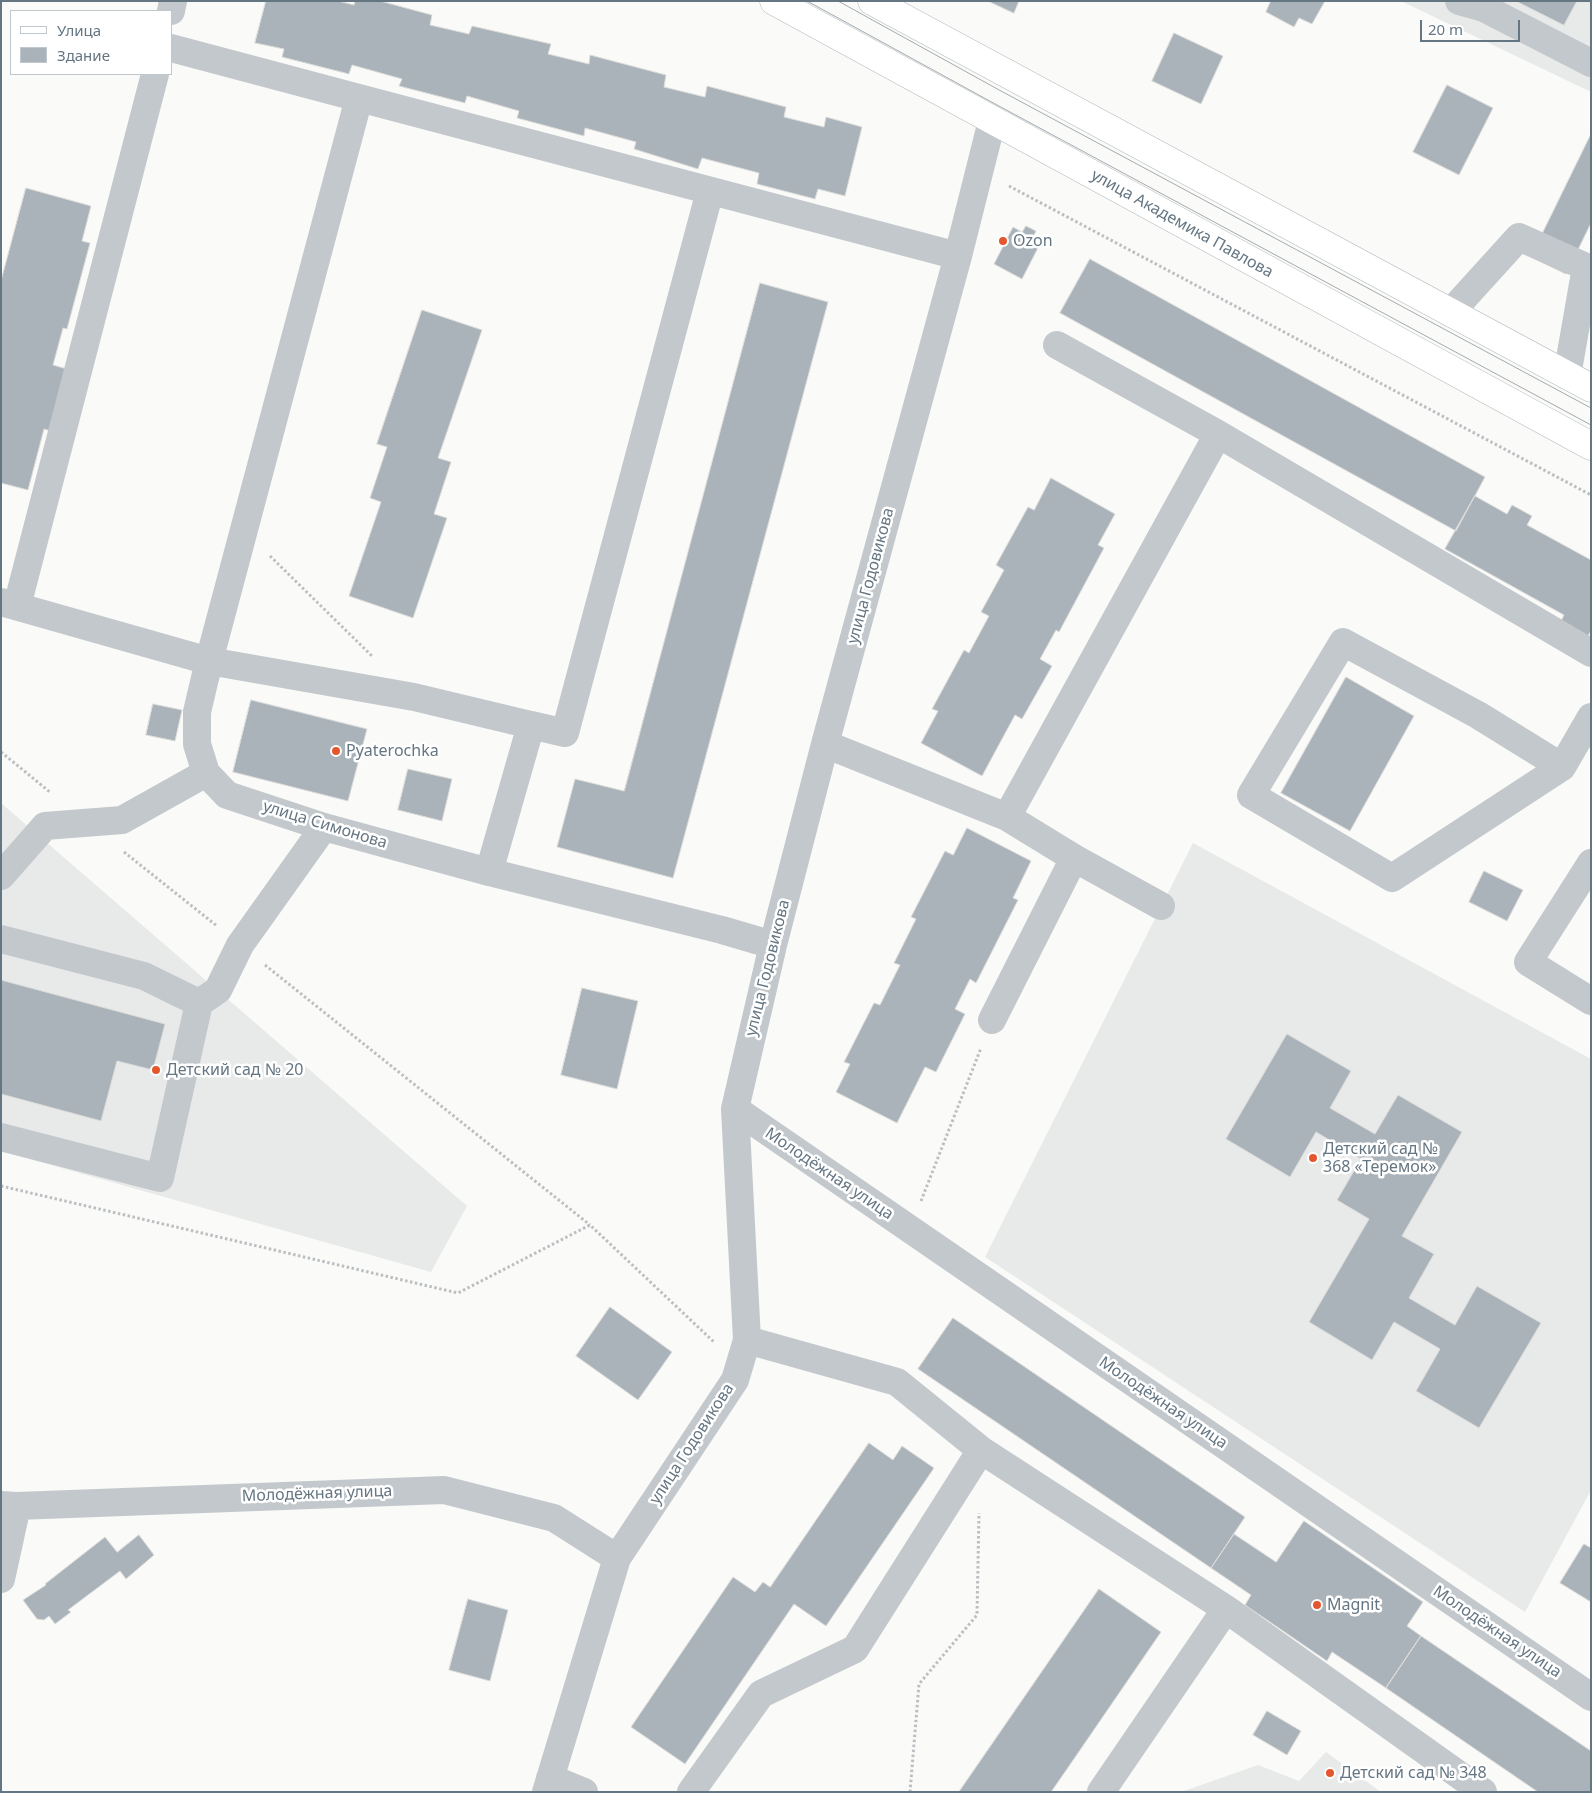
<!DOCTYPE html>
<html>
<head>
<meta charset="utf-8">
<style>
  body { margin:0 }
  #map { position:relative; width:1592px; height:1793px; overflow:hidden; background:#fafaf8; font-family:"Noto Sans",sans-serif }
  canvas { display:block }
  .frame { position:absolute; inset:0; border:2px solid #657683; pointer-events:none }
  .legend { position:absolute; left:10px; top:10px; width:162px; height:65px; box-sizing:border-box; background:#fff; border:1px solid #c1c8cd; margin:0; padding:6px 9px; list-style:none; font-size:15px; color:#657683 }
  .legend li { display:flex; align-items:center; gap:10px; height:25px }
  .legend b { width:25px; border:1px solid #c1c8cd }
  .scale { position:absolute; left:1420px; top:20px; width:100px; height:22px; box-sizing:border-box; border:2px solid #657683; border-top:0; padding-left:6px; font-size:15px; line-height:18px; white-space:nowrap; color:#657683; -webkit-text-stroke:4px #fff; paint-order:stroke }
</style>
</head>
<body>
<div id="map">
<canvas width="1592" height="1793"></canvas>
<div class="frame"></div>
<ul class="legend">
<li><b style="height:6px;background:#fff"></b>Улица</li>
<li><b style="height:14px;background:#aab3b9"></b>Здание</li>
</ul>
<div class="scale">20 m</div>
</div>
<script>
const g = document.querySelector('canvas').getContext('2d');
g.lineJoin = 'round';
function paint(path, color) { g.fillStyle = color; g.fill(path, 'evenodd'); }
function strokePath(path, color, width, dash) { g.strokeStyle = color; g.lineWidth = width; g.lineCap = dash ? 'butt' : 'round'; g.setLineDash(dash || []); g.stroke(path); }
function write(font, color, halo, rows, align = 'center') {
  g.font = font + ' "Noto Sans",sans-serif'; g.lineWidth = 5; g.setLineDash([]); g.textBaseline = 'middle'; g.strokeStyle = halo; g.fillStyle = color; for (const [text, x, y, turn = 0] of rows) {
    g.save(); g.translate(x, y); g.rotate((+turn || 0) * Math.PI / 180); g.textAlign = isNaN(turn) ? turn : align; if (halo) g.strokeText(text, 0, 0); g.fillText(text, 0, 0); g.restore();
  }
}
paint(new Path2D(`
  M1401,1h190v91z
  M1,803l466,403 -36,66 -430,-121z
  M1193,843l398,216v431l-66,122 -540,-355z
  M1326,1752l55,40h-200l77,-27 41,16z`), '#e8e9e9');
const building = new Path2D(`
  M266,1h72l16,4 1,-4h25l52,14 -2,10 39,9 3,-8 79,18 -3,10 41,10 1,-9 76,20 -2,12 41,10 2,-11 79,21 -2,10 40,10 2,-10 36,10 -17,69 -27,-7 -3,10 -58,-15 2,-11 -57,-15 -4,11 -64,-20 2,-7 -51,-14 -1,8 -67,-18 2,-7 -52,-15 -2,7 -66,-17 3,-7 -50,-14 -3,9 -67,-17 2,-8 -29,-6z
  M988,1h31l-5,12z
  M1271,1h54l-13,23 -13,-6 -5,9 -28,-15z
  M1516,1h61l-13,24z
  M1174,33l49,23 -22,48 -49,-23z
  M1447,85l46,23 -34,67 -46,-23z
  M1591,134v89l-25,51 -35,-17z
  M26,188l65,18 -9,35 8,2 -23,86 -4,-1 -10,37 14,4 -16,62 -7,-2 -16,61 -27,-7v-202z
  M1026,226l10,5 -3,6 8,5 -19,37 -28,-15 19,-37 9,5z
  M1090,259l395,218 -29,54 -396,-218z
  M760,283l68,19 -155,576 -116,-31 18,-68 49,12z
  M422,310l60,20 -44,128 13,4 -17,52 13,4 -34,100 -64,-22 32,-94 -11,-4 17,-51 -10,-3z
  M1051,478l64,36 -17,31 6,3 -45,84 -3,-2 -16,29 12,7 -30,53 -7,-4 -33,61 -61,-33 17,-32 -6,-2 32,-59 5,3 20,-37 -8,-4 23,-42 -8,-5 32,-58 6,3z
  M1475,496l32,18 5,-9 20,11 -5,9 64,35v71l-7,11 -26,-15 6,-12 -119,-66z
  M1346,677l68,39 -64,115 -69,-38z
  M251,700l116,29 -19,72 -115,-29z
  M153,704l29,6 -7,31 -29,-6z
  M408,769l44,10 -10,42 -44,-11z
  M967,828l64,33 -18,37 5,2 -42,83 -6,-4 -15,30 10,5 -29,58 -11,-5 -28,56 -61,-31 14,-28 -6,-2 30,-59 6,2 20,-40 -6,-2 22,-44 -5,-2 34,-66 8,4z
  M1484,871l39,19 -16,31 -38,-19z
  M1,980l164,44 -12,46 -36,-9 -16,60 -100,-27z
  M582,988l56,13 -21,88 -56,-14z
  M1287,1034l64,37 -21,37 45,26 23,-39 64,37 -60,104 32,18 -25,44 46,27 22,-39 64,37 -62,105 -63,-37 24,-42 -46,-27 -22,38 -63,-38 60,-103 -32,-19 24,-41 -45,-27 -26,45 -64,-38z
  M610,1307l62,45 -34,48 -62,-44z
  M953,1318l292,199 -34,51 -293,-199z
  M869,1443l24,17 9,-14 32,22 -108,158 -32,-22 -109,160 -54,-37 102,-150 22,15 8,-10 7,5z
  M1304,1521l119,81 -16,24 14,10 -35,52 -54,-36 -5,9 -82,-56 6,-10 -40,-27 23,-34 42,28z
  M139,1535l15,20 -28,24 -6,-8 -52,39 3,2 -16,12 -6,-8 -5,4 -7,-1 -14,-19 20,-13 3,-2 -1,-1 60,-47 12,15z
  M1584,1544l7,4v54l-31,-19z
  M1099,1589l62,43 -94,137 -16,23h-92z
  M468,1599l40,11 -18,71 -41,-11z
  M1421,1636l170,115v41h-53l-152,-104z
  M1267,1711l34,20 -14,24 -34,-20z`);
paint(building, '#aab3b9');
strokePath(building, '#dcdcda', 1);
const major = new Path2D(`
  M774,1l817,445
  M872,1l719,387`);
strokePath(major, '#b5babe', 29);
strokePath(new Path2D(`
  M1009,186l582,309
  M270,556l103,101
  M1,752l50,41
  M124,852l93,74
  M265,965l325,260
  M1,1186l457,107 132,-68 125,118
  M921,1201l60,-153
  M910,1792l9,-108 58,-69 2,-102`), '#bbbfc2', 3, [2.5, 2.5]);
strokePath(new Path2D(`
  M1459,1l25,7 107,55
  M171,11l2,-10
  M171,48l188,50 -150,563 205,36 117,28
  M359,98l599,158
  M1450,313l69,-76 67,30 -19,109
  M1057,345l161,89
  M1,602l208,59 -12,51v32l9,29 21,22 97,32 165,45 233,58 51,15
  M17,606l138,-532
  M825,744l182,73 211,-383 373,219
  M1562,767l-84,-52 -135,-73 -92,153 141,83 170,-111 29,-50
  M1074,858l87,48
  M1591,863l-63,99 63,39
  M489,872l42,-147 34,8 145,-542
  M1,876l44,-50 77,-6 84,-47
  M1,939l143,37 55,27
  M992,1020l82,-162 -67,-41
  M735,1109l856,588
  M1,1137l159,41 39,-175 19,-13 22,-45 84,-118
  M747,1340l150,42 84,68 245,159 257,183
  M1,1505l16,1 427,-16 110,28 63,40
  M1,1579l16,-73
  M550,1778l34,14
  M546,1792l71,-234 118,-178 12,-40 -12,-231 38,-164 52,-201 133,-488 34,-135
  M691,1792l70,-98 94,-45 126,-199
  M1101,1792l125,-183`), '#c3c8cc', 28);
strokePath(major, '#fff', 28);
strokePath(new Path2D(`
  M807,1l190,104 594,320
  M838,1l163,90 590,317`), '#a2aab0', 1);
for (const [x, y, r, color] of [
  [1003,241,5,"#e4572e"],
  [336,751,5,"#e4572e"],
  [156,1070,5,"#e4572e"],
  [1313,1158,5,"#e4572e"],
  [1317,1605,5,"#e4572e"],
  [1330,1773,5,"#e4572e"]
]) { const dot = new Path2D(); dot.arc(x, y, r, 0, 2 * Math.PI); g.fillStyle = color; g.fill(dot); strokePath(dot, '#fff', 2); }
write('16px', '#657683', '#fff', [
  ["улица Академика Павлова",1182,224,29],
  ["улица Годовикова",871,576,-75],
  ["улица Симонова",325,825,17],
  ["улица Годовикова",768,968,-76],
  ["Молодёжная улица",829,1174,34],
  ["Молодёжная улица",1163,1403,34],
  ["улица Годовикова",692,1444,-57],
  ["Молодёжная улица",317,1494,-2],
  ["Молодёжная улица",1497,1632,34]
]);
write('16px', '#657683', '#fff', [
  ["Ozon",1013,241],
  ["Pyaterochka",346,751],
  ["Детский сад № 20",166,1070],
  ["Детский сад №",1323,1149],
  ["368 «Теремок»",1323,1167],
  ["Magnit",1327,1605],
  ["Детский сад № 348",1340,1773]
], 'left');
</script>
</body>
</html>
